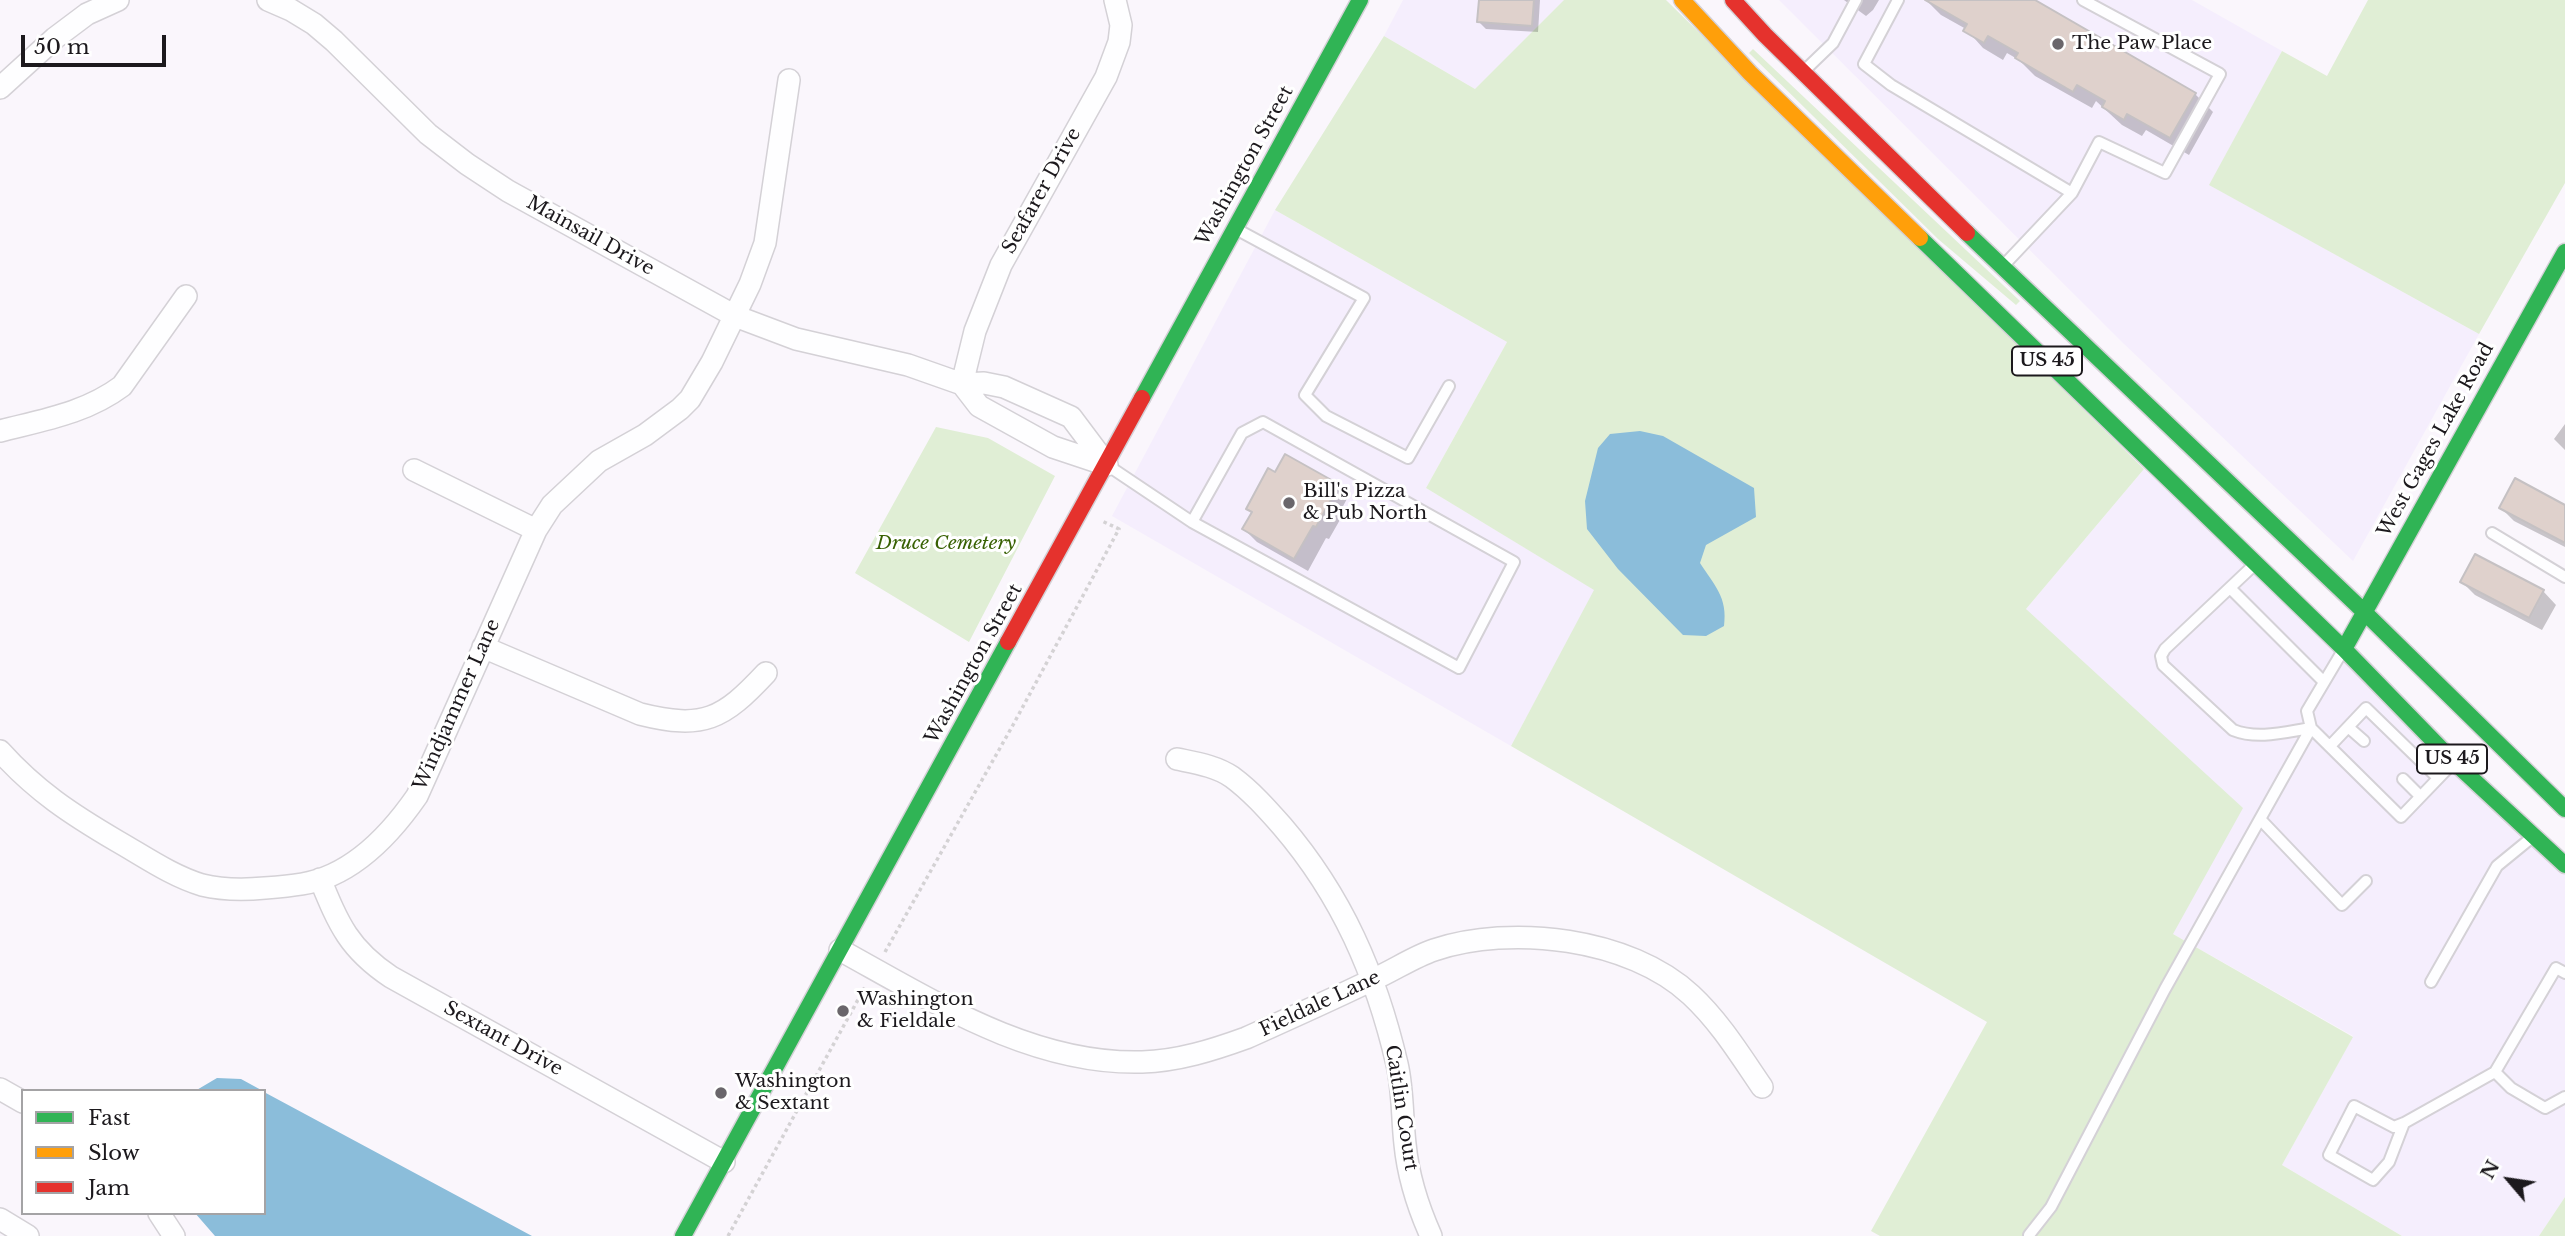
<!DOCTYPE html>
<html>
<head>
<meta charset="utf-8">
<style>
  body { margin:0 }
  #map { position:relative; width:2565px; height:1236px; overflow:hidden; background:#faf6fc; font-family:"Libre Baskerville",serif }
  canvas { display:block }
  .legend { position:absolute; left:21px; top:1089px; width:245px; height:126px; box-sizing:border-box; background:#fff; border:2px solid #a4a3a5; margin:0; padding:9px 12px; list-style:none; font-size:21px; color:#1c191d }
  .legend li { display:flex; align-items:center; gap:14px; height:35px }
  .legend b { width:35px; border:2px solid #a4a3a5 }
  .north { position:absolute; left:2474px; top:1145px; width:70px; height:70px; -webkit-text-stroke:5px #fff; paint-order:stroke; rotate:299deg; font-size:19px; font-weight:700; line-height:28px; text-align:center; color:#1c191d }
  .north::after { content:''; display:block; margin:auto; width:24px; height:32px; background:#1c191d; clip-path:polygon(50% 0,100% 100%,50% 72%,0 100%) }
  .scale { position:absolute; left:21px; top:35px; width:145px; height:32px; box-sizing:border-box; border:4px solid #1c191d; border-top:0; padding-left:9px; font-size:21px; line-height:24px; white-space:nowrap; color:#1c191d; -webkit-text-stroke:5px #fff; paint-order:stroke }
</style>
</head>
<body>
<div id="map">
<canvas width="2565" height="1236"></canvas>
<ul class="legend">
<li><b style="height:9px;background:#30b455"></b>Fast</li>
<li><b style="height:9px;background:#ff9f0a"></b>Slow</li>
<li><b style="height:9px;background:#e5322d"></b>Jam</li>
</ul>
<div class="north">N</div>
<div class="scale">50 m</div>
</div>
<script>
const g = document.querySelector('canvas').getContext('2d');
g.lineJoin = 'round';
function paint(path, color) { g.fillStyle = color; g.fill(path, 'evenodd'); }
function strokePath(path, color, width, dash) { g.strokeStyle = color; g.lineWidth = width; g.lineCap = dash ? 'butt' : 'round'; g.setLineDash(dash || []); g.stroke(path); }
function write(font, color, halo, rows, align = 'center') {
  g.font = font + ' "Libre Baskerville",serif'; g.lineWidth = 6; g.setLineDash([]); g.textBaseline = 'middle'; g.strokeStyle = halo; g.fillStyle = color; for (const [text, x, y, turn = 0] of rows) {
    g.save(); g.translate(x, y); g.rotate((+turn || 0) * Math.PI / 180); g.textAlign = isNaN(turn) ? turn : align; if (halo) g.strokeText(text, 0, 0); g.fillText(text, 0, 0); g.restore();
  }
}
paint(new Path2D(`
  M1403,0h161l-89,89 -91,-53z
  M1779,0h413l90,51 -72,134 269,149 -126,227 -230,-218z
  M1275,210l232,132 -81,146 169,102 -84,156 -399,-230z
  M2144,469l421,397v331l-26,39h-137l-120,-71 71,-129 -180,-102 -147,-325z`), '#f5eefd');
paint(new Path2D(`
  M1564,0h102l478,469 -118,140 217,199 -70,126 180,103 -71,128 120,71h-522l-9,-5 116,-209 -476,-276 83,-156 -168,-102 81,-146 -232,-132 109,-174 91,53z
  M2368,0h197v183l-86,151 -270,-149 73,-134 45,25z
  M1753,49l267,252 -4,4 -78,-66 -189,-186z
  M936,427l52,11 67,38 -86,166 -114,-69z
  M2565,1197v39h-26z`), '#e0eed5');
paint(new Path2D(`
  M1640,431l23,5 91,52 2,29 -50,28 -6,18c14,22 28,34 24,63l-18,10 -23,-1 -65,-66 -31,-40 -2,-28 13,-53 12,-14z
  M217,1078l24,1 22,12h-68z
  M264,1092l268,144h-317l-20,-23h69z`), '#8bbdda');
paint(new Path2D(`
  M1480,0h60l-2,32 -52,-3 -7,-7z
  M1844,0h35l-6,10 -7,6z
  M1926,0h105l164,94 18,18 -24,43 -43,-25 -4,6 -20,-11 -26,-24 -4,7 -57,-32 -16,-16 -12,-7 -4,7 -20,-12 -17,-19 -25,-14z
  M2565,424v26l-11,-11z
  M1286,456l48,28 14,13 -6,11 3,3 -16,28 -3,-1 -18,33 -51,-29 -13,-13 9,-15 -5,-6 27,-33z
  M2565,507v40l-51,-26 -13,-13z
  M2462,582l81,9 13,14 -14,25 -67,-35z`), '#0003');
const building = new Path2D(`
  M1479,0h55l-2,26 -55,-4z
  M1925,0h110l161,93 -26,45 -43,-24 -3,6 -22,-13 3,-6 -28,-16 -4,7 -58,-34 3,-5 -30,-17 -4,7 -21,-12 4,-7z
  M1285,454l50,28 -6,12 4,2 -17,31 -3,-1 -19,33 -52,-30 10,-17 -6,-3 22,-41 7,4z
  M2515,478l50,27v38l-66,-35z
  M2475,554l69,36 -15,28 -69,-36z`);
paint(building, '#dfd1cc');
strokePath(building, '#c5c1c3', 2);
const lane = new Path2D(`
  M1898,0l-34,64 27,21 181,108
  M1805,70l28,-27 23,-43
  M1236,229l128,69 -59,97 21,21 82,42 41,-72
  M2004,265l68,-72 27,-51 66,31 55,-99 -137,-74
  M1107,465l85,57 267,146 55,-106 -251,-140 -21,11 -50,89
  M2492,533l73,44
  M2254,565l-89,84 -4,7 2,9 70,65c25,10 52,2 78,-2l90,89 51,-53
  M2230,588l94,94
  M2342,652l-35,59 4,17 -51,91 82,86 24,-24
  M2348,727l16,14
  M2330,746l36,-38 72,70
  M2403,779l17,17
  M2431,982l66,-116 33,-27
  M2495,1072l16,16 34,20 20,-11
  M2404,1123l-10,4 -40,-21 -25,49 44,25 16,-18 15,-39 91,-51 61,-104 9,5
  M2029,1235l22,-28 114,-218 95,-170`);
const street = new Path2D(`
  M268,0l23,10 23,14 20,17 94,93 39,30 41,27 227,125 61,23 112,26 54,19 22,-1 20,4 67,30 36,48
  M0,88l55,-50 32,-24 31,-14
  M962,384l13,-53 26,-66 105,-188 13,-35 2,-17 -6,-25
  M962,384l17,22 74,41 54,18
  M0,431c43,-11 86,-18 122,-45l64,-90
  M414,470l122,60
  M483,647l157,67c64,16 83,5 126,-41
  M0,751c36,40 71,63 117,90 28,16 55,35 85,44 21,5 42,5 63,3 13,-1 25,-2 37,-4 50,-8 88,-49 115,-88l119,-266 16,-25 47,-44 46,-26 35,-26 10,-10 22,-37 38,-78 15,-41 24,-163
  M1177,759c19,4 39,7 55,18 19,14 35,32 50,49 60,70 94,148 115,238 6,25 5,54 8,80 3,31 13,63 26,92
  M320,879c19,46 29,70 71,98l333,185
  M840,950c93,51 192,115 302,112 36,-1 71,-12 104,-24 42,-19 85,-38 126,-58 21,-9 41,-23 62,-30 77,-26 196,-12 257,45 29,27 49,60 71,92
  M0,1089l23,13
  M159,1213l15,23
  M0,1219l28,17`);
const fast = new Path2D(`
  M1967,233l388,370 210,206
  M1920,238l424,411 110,113 111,103
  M1142,398l218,-398
  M2344,649l221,-397
  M683,1236l325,-594`);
const slow = new Path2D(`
  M1682,0l68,73 170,165`);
const jam = new Path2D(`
  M1733,0l32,35 202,198
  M1008,642l134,-244`);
strokePath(lane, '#d4d1d6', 14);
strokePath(street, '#d4d1d6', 24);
strokePath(fast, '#d4d1d6', 19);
strokePath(slow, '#d4d1d6', 19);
strokePath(jam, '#d4d1d6', 19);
strokePath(new Path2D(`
  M885,952l128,-227 106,-196 -17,-8
  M728,1236l137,-249`), '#d4d2d4', 3.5, [3.5, 3.5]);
strokePath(lane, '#fefeff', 10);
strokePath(street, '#fefeff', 21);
strokePath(fast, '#30b455', 16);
strokePath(slow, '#ff9f0a', 16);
strokePath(jam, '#e5322d', 16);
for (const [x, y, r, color] of [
  [2058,44,7,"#6a666b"],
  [1289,503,7,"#6a666b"],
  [843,1011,7,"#6a666b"],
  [721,1093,7,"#6a666b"]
]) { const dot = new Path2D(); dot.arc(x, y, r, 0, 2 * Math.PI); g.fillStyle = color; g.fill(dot); strokePath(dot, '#fff', 2.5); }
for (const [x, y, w] of [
  [2047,361,70],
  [2452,759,70]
]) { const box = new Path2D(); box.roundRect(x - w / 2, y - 14.5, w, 29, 5); g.fillStyle = '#fff'; g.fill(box); strokePath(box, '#1c191d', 2); }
write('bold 18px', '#1c191d', null, [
  ["US 45",2047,361],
  ["US 45",2452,759]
]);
write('19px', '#1c191d', '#fff', [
  ["The Paw Place",2072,44],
  ["Bill's Pizza",1303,492],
  ["& Pub North",1303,514],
  ["Washington",857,1000],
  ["& Fieldale",857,1022],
  ["Washington",735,1082],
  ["& Sextant",735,1104]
], 'left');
write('19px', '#1c191d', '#fff', [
  ["Washington Street",1245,166,-61],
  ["Seafarer Drive",1042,191,-61],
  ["Mainsail Drive",590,236,29],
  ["West Gages Lake Road",2436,440,-61],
  ["Washington Street",974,664,-61],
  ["Windjammer Lane",457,705,-66],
  ["Fieldale Lane",1320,1004,-25],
  ["Sextant Drive",503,1039,29],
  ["Caitlin Court",1401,1108,81]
]);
write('italic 19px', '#386103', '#fff', [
  ["Druce Cemetery",946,544]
]);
</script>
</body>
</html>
